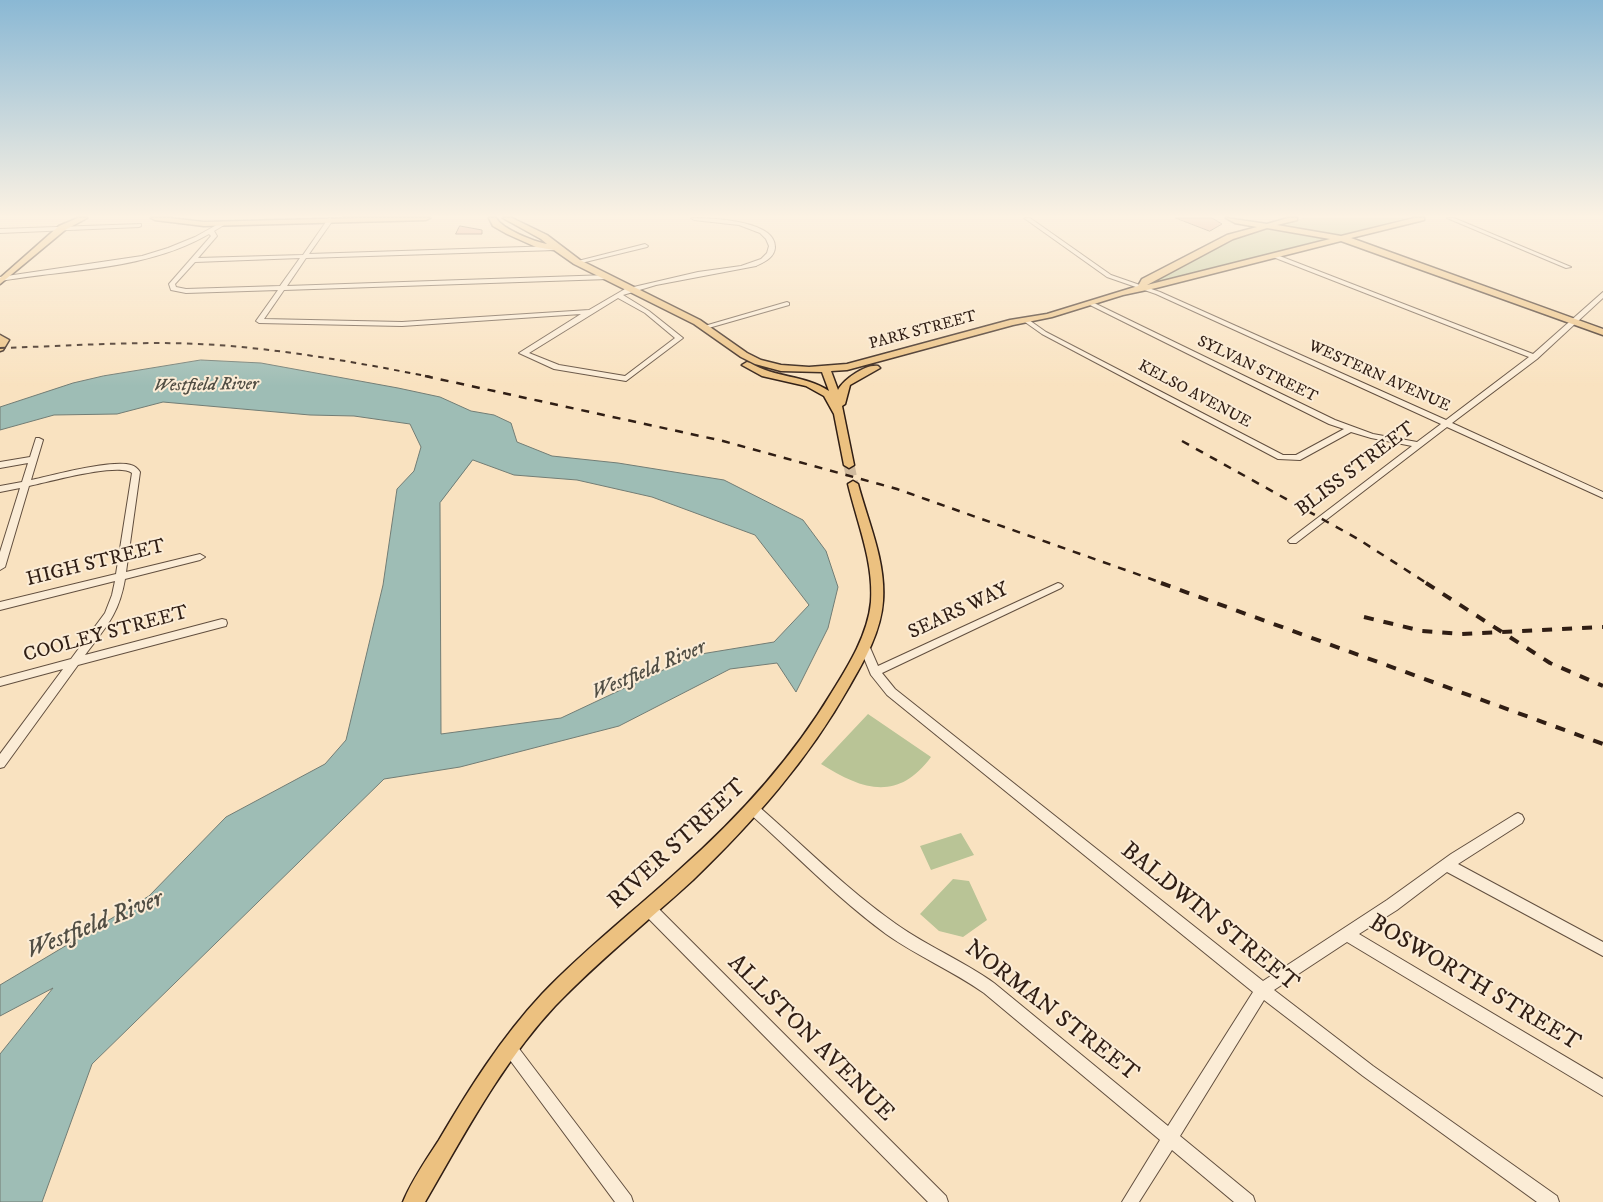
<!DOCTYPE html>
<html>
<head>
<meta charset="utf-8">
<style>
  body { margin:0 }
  canvas { display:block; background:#f9e2c0 }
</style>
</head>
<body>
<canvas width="1603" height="1202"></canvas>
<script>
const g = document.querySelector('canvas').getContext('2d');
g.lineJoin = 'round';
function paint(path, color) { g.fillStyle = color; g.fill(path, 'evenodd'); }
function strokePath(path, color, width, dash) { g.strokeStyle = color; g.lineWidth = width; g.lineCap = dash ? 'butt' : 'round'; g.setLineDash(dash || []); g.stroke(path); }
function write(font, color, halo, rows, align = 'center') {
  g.font = font + ' "IM FELL DW Pica",serif'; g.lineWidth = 4; g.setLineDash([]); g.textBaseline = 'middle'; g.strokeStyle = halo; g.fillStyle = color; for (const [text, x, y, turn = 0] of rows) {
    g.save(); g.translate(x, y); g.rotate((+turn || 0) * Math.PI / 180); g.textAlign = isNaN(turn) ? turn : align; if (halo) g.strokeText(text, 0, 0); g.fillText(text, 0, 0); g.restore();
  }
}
paint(new Path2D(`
  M1304,218h102l-254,66 -2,-2 79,-41 30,-12z
  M868,714l63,43c-33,45 -69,33 -110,7z
  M961,833l13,22 -43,15 -11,-24z
  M953,879l16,2 18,39 -24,17 -24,-6 -19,-17z`), '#b9c496');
const water = new Path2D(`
  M201,360l60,3 137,25 42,9 31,14 23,4 17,8 6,19 35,14 66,7 106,17 79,40 23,31 12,36 -10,41 -32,64 -19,-29 -47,6 -111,57 -159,41 -76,12 -292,285 -50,138h-42v-148l53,-66 -53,28v-31l149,-89 77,-79 99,-53 21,-24 37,-155 14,-96 17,-18 7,-24 -11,-23 -56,-8 -44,-1 -147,-13 -46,12 -63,1 -54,15v-23l73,-24 30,-7zM473,460l41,15 63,5 75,17 103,38 54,70 -35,37 -79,13 -134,63 -120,16 -1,-231z`);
paint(water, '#9ebdb5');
strokePath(water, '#727d75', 1);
const building = new Path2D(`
  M1176,218h36l10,6 -12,7z
  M460,226l22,4v4h-26z`);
paint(building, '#e19a8d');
strokePath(building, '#301e14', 1);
strokePath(new Path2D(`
  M849,465l4,19`), '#d1bb9e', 11, [11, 5.5]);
const minor = new Path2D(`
  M330,218l3,2 -24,34 247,-8 3,2 -3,2 -250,8 -19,28 321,-11 3,2 -3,2 -324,11 -20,29 138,3 187,-12 36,-21 73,-17 43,-6 20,-7 6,-6 2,-7 -3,-7 -6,-6 -21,-8 -45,-5 -3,-2c19,0 86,2 84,30 -1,10 -11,14 -19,18l-100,19 -33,10 26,16 34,27 -57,43 -72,-12 -35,-16 62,-39 -179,12 -143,-3 -3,-2 22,-31 -92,3 -15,-3 -2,-6 42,-48 -2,-2c-61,36 -140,35 -209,47v-4l142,-21 26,-8 27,-11 27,-15 2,1v2l-10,6 3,5 -19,22 105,-3 25,-36zM300,258l-20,28 -94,3 -10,-2 -1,-3 20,-22zM618,298l27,15 30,25 -50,38 -66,-11 -30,-12z
  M1024,218h6l81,57 49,17 286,128 83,-63 -256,-100v-2h4l256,99 70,-62v6l-66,61 -85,64 151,69v6l-156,-71 -151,116h-6l-2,-2 2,-2 122,-93 -41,-8 -20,-6 -51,28 -22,-1 -236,-125 -17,-12v-2h4l17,12 237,123h13l48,-26 -15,-5 -241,-120v-2h4l243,118 38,14 44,8 24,-18 -285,-130 -49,-17z
  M1447,218h7l117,49 -5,1z
  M141,224v2l-2,1 -139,6v-4z
  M645,244l3,2 -1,1 -70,17 -3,-2z
  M787,302l2,1v2l-84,24 -4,-2z
  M36,438h3l4,2 -12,40c22,-5 82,-21 100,-15 4,1 7,4 9,7l-14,100 74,-18 5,3 -5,3 -75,19c-6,35 -19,48 -40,76l137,-36 4,1 1,3 -1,3 -4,1 -144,38 -74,102 -4,1v-14l63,-85 -63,17v-8l71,-19 34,-46 7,-18 3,-14 -115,29v-8l116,-28 16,-101c-13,-11 -84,9 -103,13l-24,81 -5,3v-18l20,-64 -20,4v-6l22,-4 6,-19 -28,5v-6l30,-5z
  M1058,583l3,1 2,2 -2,2 -179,85 13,16 368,292 124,-81 64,-46 63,-39 4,-2 4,2 2,4 -2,4 -64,41 145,78v14l-156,-84 -50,38 -38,24 244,145v17l-256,-154 -73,48 99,76 184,130 2,6h-22l-174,-126 -99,-76 -84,136 73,60 2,6h-21l-62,-52 -33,52h-17l38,-62 -176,-147c-31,-22 -67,-37 -98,-59 -49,-36 -92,-81 -137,-121l-2,-4 2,-4 4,-1 4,1c46,40 89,84 139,119 31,22 67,37 98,59l174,143 85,-134 -366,-297 -16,-20 -12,-29 1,-3h8l10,23z
  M648,902l5,1 293,293 2,6h-20l-285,-289 -2,-5 2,-5z
  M509,1040l5,2 117,154 2,6h-18l-111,-150 -2,-5 2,-5z`);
const major = new Path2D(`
  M78,218h9l-22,12 -65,54v-6l59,-52z
  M151,218h18l35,4 157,-4h69l-4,2 -222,6 -49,-6z
  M489,218h7c6,11 39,24 51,26l-6,-5 -38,-21h9l35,17 33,25 120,60 47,33 14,7 20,5 28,2 38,-3 163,-44 37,-6 91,-28 4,-7 85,-44 30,-8 -22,-4 -9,-5 41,6 21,-6h9v2l-20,5 64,11 73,-18h10v2l-73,18 252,91v6l-262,-94 -185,47 -33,7 -71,22 -39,8 -166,45 -16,1 7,19c6,-11 28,-26 40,-24l2,2 -30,17 -5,19 -3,2 12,59 -5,3 -5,-3 -10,-51 -10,-18 -18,-10 -44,-10 -20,-11 5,-3 3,1c25,15 55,12 79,28l-7,-19 -41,-1 -26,-7 -14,-7 -47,-33 -120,-60 -20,-14 -18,-3 -29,-13 -14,-8zM1267,228l63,11 -183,46 86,-46z
  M0,335l9,5 -6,10 -3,1z
  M853,481l5,3c10,38 28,77 25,117 -2,31 -19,60 -34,86 -41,73 -96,135 -156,193 -46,42 -95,81 -138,126 -54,58 -91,129 -130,196h-22c9,-22 23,-42 36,-62 30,-51 62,-102 103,-146 42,-44 91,-82 136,-123 60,-53 113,-111 154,-179 17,-27 36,-58 39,-90 3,-40 -14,-80 -23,-118z`);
strokePath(minor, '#624f3f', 2);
strokePath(major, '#301e14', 3);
paint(minor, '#fbecd6');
paint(major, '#ecc180');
strokePath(new Path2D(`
  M0,348c72,-2 145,-8 217,-3 71,5 143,18 214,32`), '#301e14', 2, [5.5, 5.5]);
strokePath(new Path2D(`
  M425,376l298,65 174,48 268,95
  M1182,441l176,98 70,45`), '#301e14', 2.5, [8, 8]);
strokePath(new Path2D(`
  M1161,583l442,161
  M1426,583l124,80 53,23
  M1364,617l58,14 39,3 142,-7`), '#301e14', 4, [10, 10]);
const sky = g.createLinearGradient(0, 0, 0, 386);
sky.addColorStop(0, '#8ab8d4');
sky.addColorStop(0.56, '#fcf2e3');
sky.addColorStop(1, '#fcf2e300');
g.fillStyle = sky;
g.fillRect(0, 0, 1603, 386);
write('16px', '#301e14', '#fbecd6', [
  ["PARK STREET",923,331,-15],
  ["SYLVAN STREET",1257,370,26],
  ["WESTERN AVENUE",1379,377,24],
  ["KELSO AVENUE",1194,395,28]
]);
write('italic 18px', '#514e44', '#fbecd6', [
  ["Westfield River",206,386,-1]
]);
write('20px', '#301e14', '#fbecd6', [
  ["BLISS STREET",1356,470,-37],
  ["HIGH STREET",96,564,-14],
  ["SEARS WAY",959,612,-25],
  ["COOLEY STREET",106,635,-15]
]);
write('italic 21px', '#514e44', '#fbecd6', [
  ["Westfield River",649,671,-23]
]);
write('24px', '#301e14', '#fbecd6', [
  ["RIVER STREET",678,845,-43],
  ["BALDWIN STREET",1209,918,39],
  ["BOSWORTH STREET",1474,984,31],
  ["NORMAN STREET",1051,1012,38],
  ["ALLSTON AVENUE",810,1039,45]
]);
write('italic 25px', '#514e44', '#fbecd6', [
  ["Westfield River",95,926,-22]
]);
</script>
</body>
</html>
